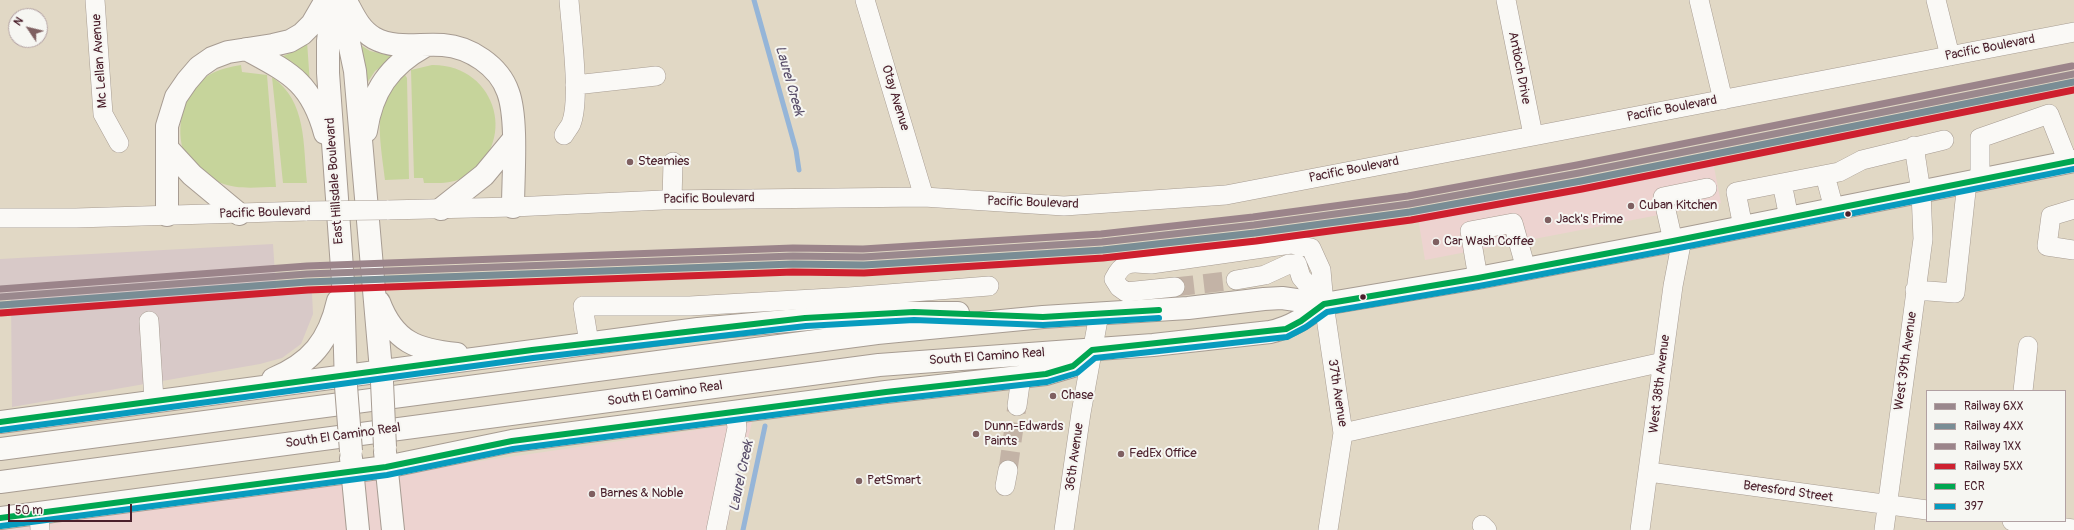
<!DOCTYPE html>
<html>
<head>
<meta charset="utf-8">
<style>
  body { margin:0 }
  #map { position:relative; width:2074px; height:530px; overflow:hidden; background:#e1d8c5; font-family:Pangolin,sans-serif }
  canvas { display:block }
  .legend { position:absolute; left:1926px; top:390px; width:140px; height:132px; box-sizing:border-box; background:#f6f6f2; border:1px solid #b1a0a2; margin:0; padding:5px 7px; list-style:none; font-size:12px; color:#4a1f2b }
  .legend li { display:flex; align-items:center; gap:8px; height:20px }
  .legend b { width:20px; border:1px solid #b1a0a2 }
  .north { position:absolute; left:8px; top:8px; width:40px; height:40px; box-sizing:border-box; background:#f6f6f2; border:1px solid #b1a0a2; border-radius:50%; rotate:305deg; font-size:11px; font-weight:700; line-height:16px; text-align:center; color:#4a1f2b }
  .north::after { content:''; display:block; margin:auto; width:14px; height:18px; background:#7f6061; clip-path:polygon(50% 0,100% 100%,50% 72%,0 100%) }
  .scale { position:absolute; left:8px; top:504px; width:124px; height:18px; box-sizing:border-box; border:2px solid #4a1f2b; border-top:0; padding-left:5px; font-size:12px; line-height:14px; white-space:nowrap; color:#4a1f2b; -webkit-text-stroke:3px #f6f6f2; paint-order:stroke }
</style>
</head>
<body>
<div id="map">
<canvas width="2074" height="530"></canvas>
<ul class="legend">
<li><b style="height:5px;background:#9a888d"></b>Railway 6XX</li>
<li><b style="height:5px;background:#798d95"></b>Railway 4XX</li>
<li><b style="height:5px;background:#9b848a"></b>Railway 1XX</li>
<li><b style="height:5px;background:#ce202f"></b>Railway 5XX</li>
<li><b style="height:5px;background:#00a651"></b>ECR</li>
<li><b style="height:5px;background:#079bbe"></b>397</li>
</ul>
<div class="north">N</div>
<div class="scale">50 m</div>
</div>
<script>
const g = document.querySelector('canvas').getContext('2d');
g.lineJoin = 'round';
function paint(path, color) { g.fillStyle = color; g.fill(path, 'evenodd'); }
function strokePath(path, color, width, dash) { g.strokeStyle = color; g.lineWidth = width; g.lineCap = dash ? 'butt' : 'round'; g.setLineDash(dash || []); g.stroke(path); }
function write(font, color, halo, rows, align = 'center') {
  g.font = font + ' Pangolin,sans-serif'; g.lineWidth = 4; g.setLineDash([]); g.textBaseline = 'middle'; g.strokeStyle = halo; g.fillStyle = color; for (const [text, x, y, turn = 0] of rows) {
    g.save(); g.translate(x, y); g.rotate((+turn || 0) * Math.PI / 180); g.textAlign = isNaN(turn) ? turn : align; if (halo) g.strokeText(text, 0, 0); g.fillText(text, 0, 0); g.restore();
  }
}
paint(new Path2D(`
  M1713,162l8,41 -296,57 -8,-48z
  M752,422l-26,108h-724z`), '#edd3d0');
paint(new Path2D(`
  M273,244l3,45 36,4 1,21 -12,30 -19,14 -22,6 -248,43 -1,-112 -11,1v-37z`), '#d8c9c8');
paint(new Path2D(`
  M307,41l3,44 -31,-27 18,-8z
  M359,44l11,7 25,6 -20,14 -10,15z
  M241,65l1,7 25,3 9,112c-18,0 -38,3 -55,-4 -8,-3 -32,-20 -36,-28 -11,-26 -2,-65 24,-80 10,-6 21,-8 32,-10z
  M432,65c65,-1 89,81 30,113 -11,6 -26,5 -38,5l-1,-5h-9l-3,-108z
  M405,75l2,3 2,101 -24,1c-2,-21 -10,-59 -1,-78 5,-11 13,-19 21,-27z
  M272,77c35,24 31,68 35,106h-24z`), '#c6d49b');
strokePath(new Path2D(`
  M754,0l42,150 3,20
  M743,530l22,-104`), '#95b5d8', 5);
strokePath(new Path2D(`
  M1175,287l61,-7
  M1008,470l9,-64`), '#c3b3a6', 19, [19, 10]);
const minor = new Path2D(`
  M95,0l8,114 16,29
  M865,0l59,197
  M1506,0l27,135
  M1699,0l24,100
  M1936,0l14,56
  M575,85l81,-9
  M564,135c2,-4 5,-7 7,-11 10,-24 0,-95 -2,-124
  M1825,175l9,34
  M1980,180v-42l69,-24 19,48
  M1782,183l7,35
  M672,200l1,-38
  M2074,209l-23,7 -4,30 27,4
  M387,210l126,-3 150,-7 261,-3 140,9 162,-11 848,-163
  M0,218h76l231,-7
  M1743,227l-7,-35 103,-20 23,-12 82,-20
  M1673,241l-10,-44 44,-9
  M1478,278l-8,-47 43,-8 13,46
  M1175,287l-49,5 -7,-5 -5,-8c10,-20 17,-16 37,-15l140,-20 20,4 10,22 3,34 -23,-27 -4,-13h-8l-24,11 -29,5
  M1915,290l40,3 12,-111
  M1324,304l19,129 -15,97
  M149,321l5,79
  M589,343l-6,-37h107l159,-9 140,-11
  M2023,391l5,-45
  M1017,406l4,-29
  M1343,433l320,-71
  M1649,472l278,38
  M1005,486l3,-16
  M39,512l1,18
  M2012,521l62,8
  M1482,525l5,5
  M716,530l21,-102 -2,-17
  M1064,530l17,-117 18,-99
  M1640,530l33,-244 9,-47
  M1884,530l39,-291 -2,-47 -7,-46`);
const major = new Path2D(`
  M333,0l-5,41v32l15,209 3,104
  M340,0l15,71 27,311
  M347,3c7,13 13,27 27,35 22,12 46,5 69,7 27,2 56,21 65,47 10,27 5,85 5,115
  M246,49c44,24 65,33 79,84
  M366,131c6,-40 23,-65 59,-85
  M168,149l24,26 47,39
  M441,209l43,-34 29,-35
  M167,215v-89l9,-29 11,-16 12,-14 13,-9 16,-6 45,-7 17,-4 12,-7 10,-10 14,-24
  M379,302c15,40 38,48 78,52
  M273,379c38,-16 56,-38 65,-78
  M0,422l698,-93 177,-16h83
  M0,449l877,-116 166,-16 145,-9 76,-9 18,-1 42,6 154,-26 195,-37 401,-80
  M385,452l8,78
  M351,458l7,72
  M0,482l879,-117 274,-20 117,-13c22,-5 36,-15 54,-28
  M0,518l386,-51 126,-26 374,-49 160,-18 27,-8 19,-16`);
strokePath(minor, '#a79c92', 20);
strokePath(major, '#a79c92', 24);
strokePath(minor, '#faf9f6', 19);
strokePath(major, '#faf9f6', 22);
const minorBridge = new Path2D(`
  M307,211l80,-1`);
const majorBridge = new Path2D(`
  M382,382l3,65
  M346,386l5,65`);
strokePath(minorBridge, '#a79c92', 20, []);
strokePath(majorBridge, '#a79c92', 24, []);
strokePath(minorBridge, '#faf9f6', 19);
strokePath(majorBridge, '#faf9f6', 22);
strokePath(new Path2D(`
  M0,422l532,-72 273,-32 109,-6 129,5 116,-7
  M0,518l386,-51 126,-26 374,-49 160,-18 27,-8 19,-16 194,-21 15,-8 23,-17 154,-26 195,-37 401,-80`), '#00a651', 6);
strokePath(new Path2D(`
  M1,430l532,-72 273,-32 108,-6 129,5 116,-7
  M1,526l386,-51 126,-26 374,-49 160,-18 30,-9 18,-15 192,-21 19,-10 21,-15 152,-26 195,-37 400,-80`), '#079bbe', 6);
strokePath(new Path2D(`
  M0,297l307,-23 486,-18 70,1 239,-15 152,-17 155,-21 170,-31 495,-99`), '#9a888d', 7);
strokePath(new Path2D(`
  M1,305l306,-23 486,-18 71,1 239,-15 152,-17 155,-21 171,-31 493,-99`), '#798d95', 7);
strokePath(new Path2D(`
  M0,289l307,-23 486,-18 70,1 238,-15 152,-17 155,-21 169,-31 495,-99`), '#9b848a', 7);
strokePath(new Path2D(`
  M1,313l307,-23 485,-18 71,1 239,-15 153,-17 155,-21 171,-31 492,-99`), '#ce202f', 7);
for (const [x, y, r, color] of [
  [630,162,4,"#7f6061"],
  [1631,206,4,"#7f6061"],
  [1848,214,3.5,"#4a1f2b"],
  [1548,220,4,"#7f6061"],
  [1436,242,4,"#7f6061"],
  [1363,297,3.5,"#4a1f2b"],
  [1053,396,4,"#7f6061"],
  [976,434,4,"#7f6061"],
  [1121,454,4,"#7f6061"],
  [859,481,4,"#7f6061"],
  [592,494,4,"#7f6061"]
]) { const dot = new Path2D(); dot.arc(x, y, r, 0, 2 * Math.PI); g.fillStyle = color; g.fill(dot); strokePath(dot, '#f6f6f2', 1.5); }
write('13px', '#4a1f2b', '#f6f6f2', [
  ["Pacific Boulevard",1990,48,-11],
  ["Mc Lellan Avenue",100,61,-94],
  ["Antioch Drive",1519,68,79],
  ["Otay Avenue",895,98,73],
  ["Pacific Boulevard",1672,109,-11],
  ["Pacific Boulevard",1354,170,-11],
  ["East Hillsdale Boulevard",335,181,-94],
  ["Pacific Boulevard",709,199,-1],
  ["Pacific Boulevard",1033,203,2],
  ["Pacific Boulevard",265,213,-2],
  ["South El Camino Real",987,357,-4],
  ["West 39th Avenue",1906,361,-82],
  ["West 38th Avenue",1660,384,-83],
  ["37th Avenue",1337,393,81],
  ["South El Camino Real",665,394,-8],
  ["South El Camino Real",343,436,-8],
  ["36th Avenue",1075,457,-82],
  ["Beresford Street",1788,492,8]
]);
write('13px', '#4a1f2b', '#f6f6f2', [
  ["Steamies",638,162],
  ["Cuban Kitchen",1639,206],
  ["Jack's Prime",1556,220],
  ["Car Wash Coffee",1444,242],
  ["Chase",1061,396],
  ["Dunn-Edwards",984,427],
  ["Paints",984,442],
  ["FedEx Office",1129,454],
  ["PetSmart",867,481],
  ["Barnes & Noble",600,494]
], 'left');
write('italic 14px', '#594e6a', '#f6f6f2', [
  ["Laurel Creek",789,81,74],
  ["Laurel Creek",742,476,-78]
]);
</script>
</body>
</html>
